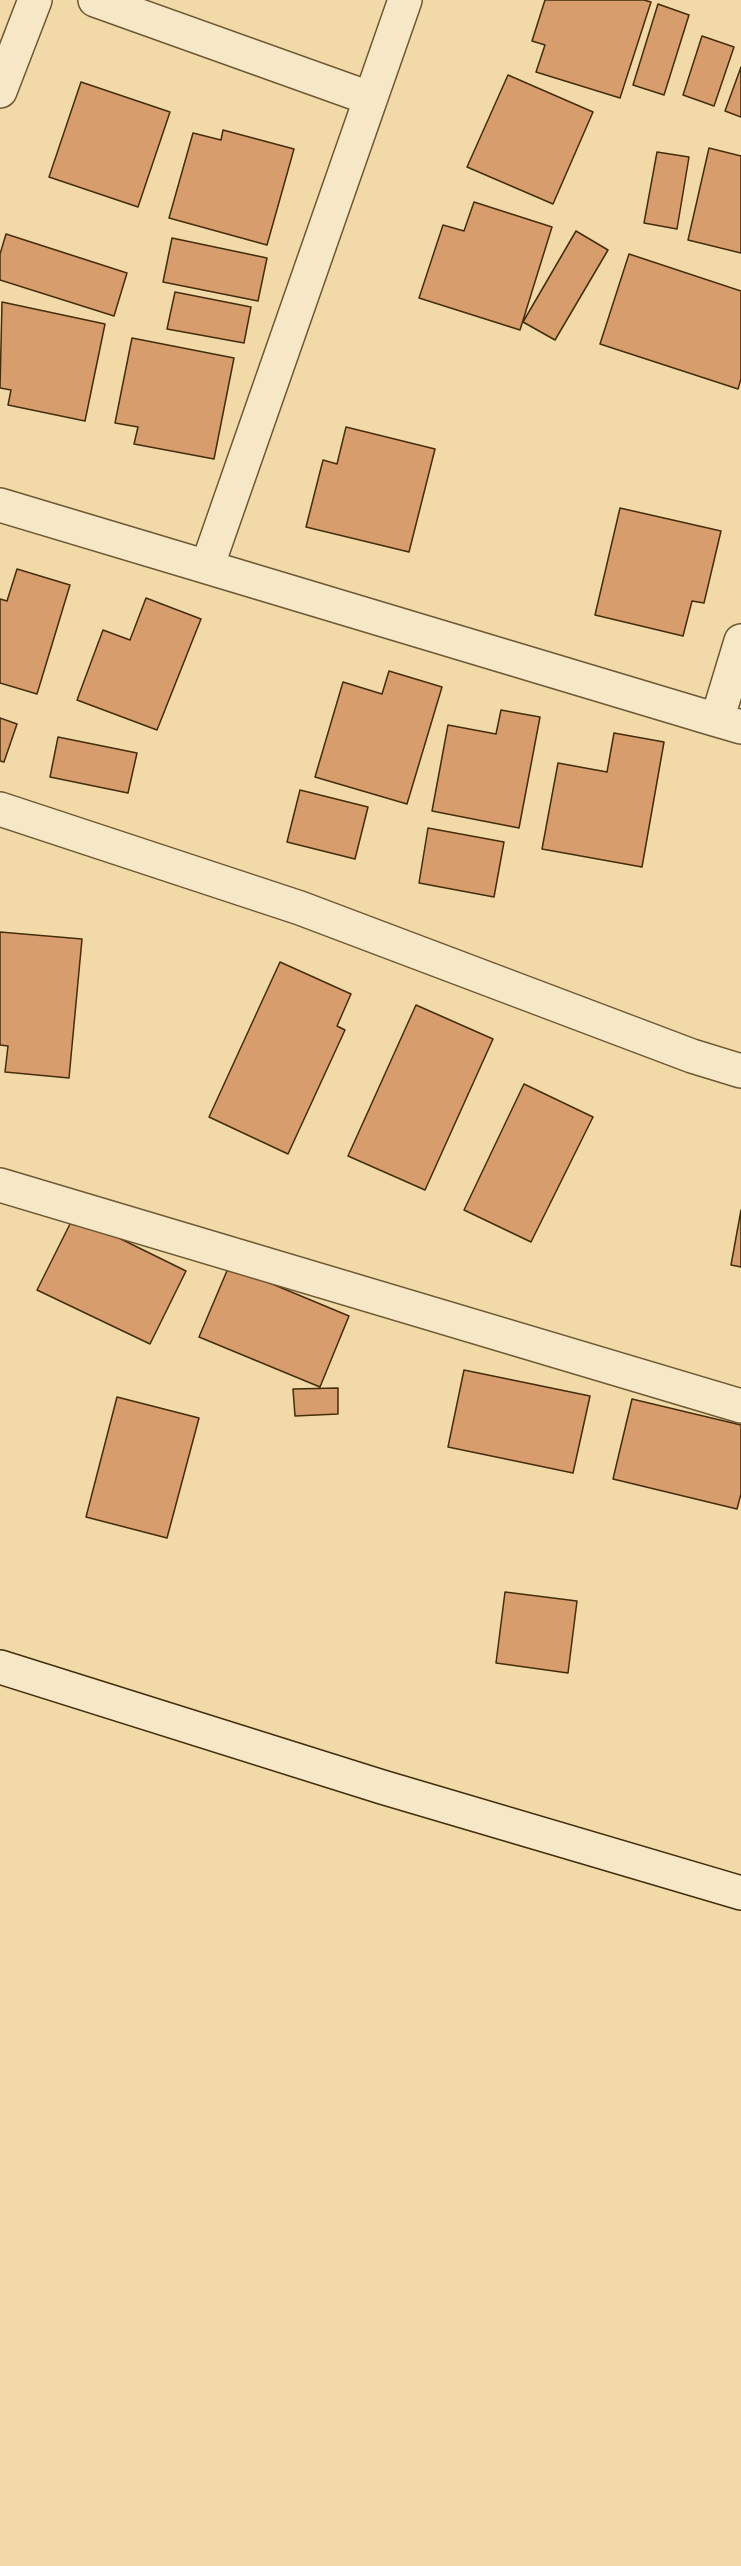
<!DOCTYPE html>
<html>
<head>
<meta charset="utf-8">
<style>
  body { margin:0 }
  canvas { display:block; background:#f1daa8 }
</style>
</head>
<body>
<canvas width="741" height="2566"></canvas>
<script>
const g = document.querySelector('canvas').getContext('2d');
g.lineJoin = 'round';
function paint(path, color) { g.fillStyle = color; g.fill(path, 'evenodd'); }
function strokePath(path, color, width, dash) { g.strokeStyle = color; g.lineWidth = width; g.lineCap = dash ? 'butt' : 'round'; g.setLineDash(dash || []); g.stroke(path); }
const building = new Path2D(`
  M545,0h99l7,2 -31,96 -84,-26 9,-27 -13,-4z
  M658,4l31,11 -25,80 -31,-10z
  M702,36l32,11 -20,59 -31,-11z
  M741,67v50l-16,-6z
  M508,75l85,37 -40,92 -86,-37z
  M81,82l89,30 -32,95 -89,-30z
  M223,130l71,19 -27,96 -98,-27 24,-85 28,7z
  M709,148l32,8v97l-53,-13z
  M657,152l32,5 -12,72 -33,-6z
  M474,202l78,25 -32,103 -101,-32 24,-73 21,6z
  M576,231l32,19 -53,90 -32,-18z
  M6,234l121,39 -13,43 -114,-36v-26z
  M172,238l95,20 -9,43 -95,-19z
  M629,254l112,37v88l-3,10 -138,-45z
  M175,292l76,15 -7,36 -77,-14z
  M2,302l103,22 -20,97 -77,-16 3,-15 -11,-2z
  M132,338l102,20 -20,101 -80,-15 4,-17 -23,-4z
  M346,427l89,22 -26,103 -103,-25 17,-67 14,4z
  M620,508l101,23 -17,72 -12,-2 -9,35 -88,-21z
  M17,569l53,16 -33,109 -37,-11v-84l7,2z
  M146,598l55,21 -44,111 -80,-30 26,-70 27,10z
  M389,671l53,16 -35,117 -92,-27 28,-95 39,12z
  M501,710l39,7 -21,111 -87,-17 16,-86 48,9z
  M0,718l17,6 -13,38 -4,-1z
  M614,733l50,9 -22,125 -100,-18 16,-86 49,9z
  M58,737l79,16 -9,40 -78,-16z
  M300,790l68,17 -13,52 -68,-17z
  M428,828l76,14 -10,55 -75,-14z
  M0,932l82,7 -13,139 -64,-6 3,-26 -8,-1z
  M280,962l71,32 -14,32 8,4 -57,124 -79,-37z
  M416,1005l77,34 -68,151 -77,-34z
  M524,1084l69,33 -62,125 -67,-32z
  M741,1210v57l-10,-2z
  M74,1216l112,55 -36,73 -113,-54z
  M229,1266l120,50 -29,71 -121,-50z
  M464,1370l126,26 -17,77 -125,-26z
  M338,1388v26l-43,2 -2,-27z
  M117,1397l82,21 -32,120 -81,-21z
  M632,1399l109,26v69l-4,15 -124,-30z
  M505,1592l72,9 -9,72 -72,-10z`);
paint(building, '#d89d6c');
strokePath(building, '#432d0b', 1.5);
const minor = new Path2D(`
  M95,0l274,98
  M405,0l-198,567 510,153
  M0,91l35,-91
  M0,505l207,62
  M741,641l-24,79 24,7
  M0,809l300,99 392,148 49,15
  M0,1185l741,221`);
const secondary = new Path2D(`
  M0,1667l382,120 359,106`);
strokePath(minor, '#6e5832', 36);
strokePath(secondary, '#432d0b', 36);
strokePath(minor, '#f6e7c6', 33);
strokePath(secondary, '#f6e7c6', 33);
</script>
</body>
</html>
